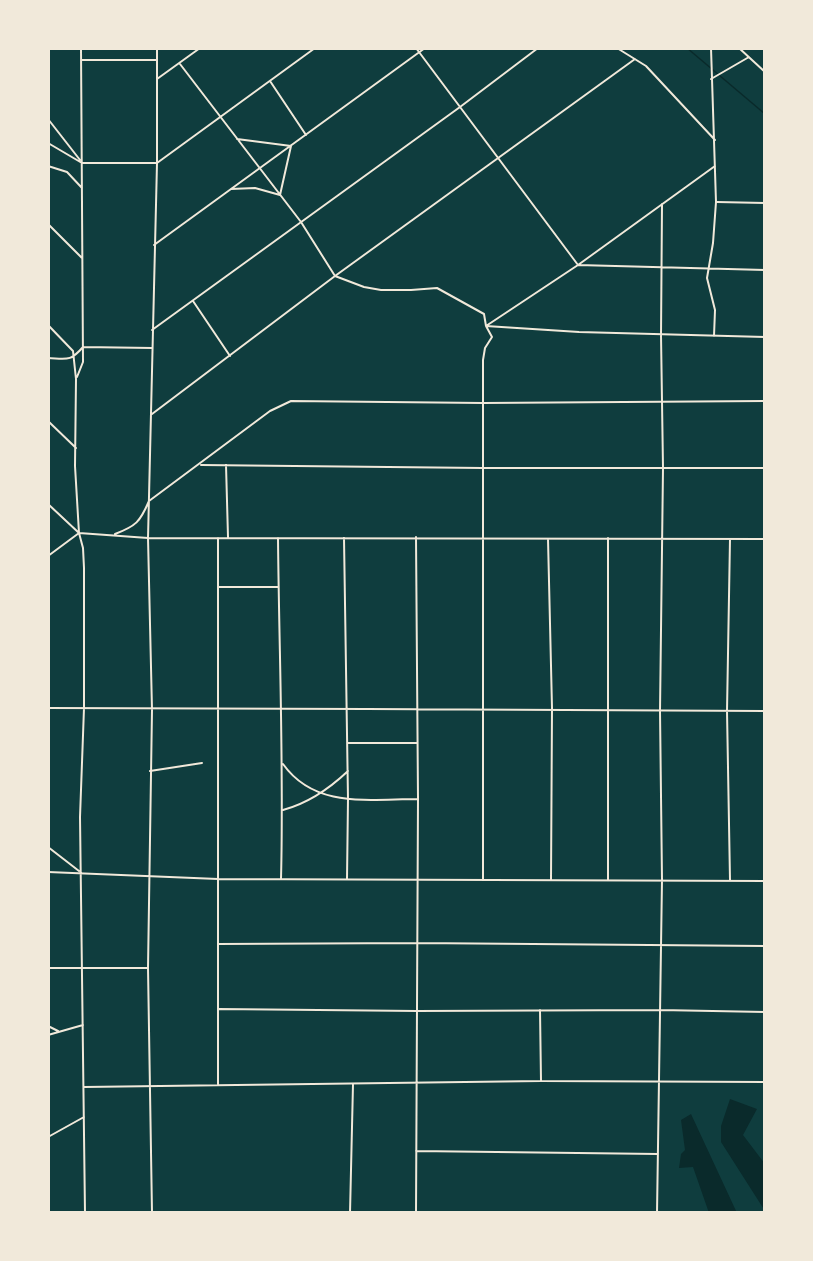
<!DOCTYPE html>
<html>
<head>
<meta charset="utf-8">
<style>
  body { margin:0 }
  #map { position:relative; width:813px; height:1261px; overflow:hidden; background:#0f3d3e; font-family:"PT Sans Narrow",sans-serif }
  canvas { display:block }
  .frame { position:absolute; inset:0; border:50px solid #f1e9da; pointer-events:none }
</style>
</head>
<body>
<div id="map">
<canvas width="813" height="1261"></canvas>
<div class="frame"></div>
</div>
<script>
const g = document.querySelector('canvas').getContext('2d');
g.lineJoin = 'round';
function paint(path, color) { g.fillStyle = color; g.fill(path, 'evenodd'); }
function strokePath(path, color, width, dash) { g.strokeStyle = color; g.lineWidth = width; g.lineCap = dash ? 'butt' : 'round'; g.setLineDash(dash || []); g.stroke(path); }
paint(new Path2D(`
  M730,1099l27,10 -14,26 22,29v47l-44,-69v-16z
  M691,1114l46,99h-28l-16,-46 -14,1 2,-14 4,-4 -4,-30z`), '#0a2a2b');
strokePath(new Path2D(`
  M687,48l78,66`), '#0a2a2b', 1.5);
strokePath(new Path2D(`
  M416,48l162,217 187,5
  M617,48l29,18 69,74
  M711,48l5,154 -3,41 -6,35 8,32 -1,26
  M739,48l26,24
  M82,60h75
  M180,64l121,158 34,54 29,11 17,3h30l26,-2 47,26 2,12 6,11 -7,11 -2,12v519
  M157,79l43,-31
  M711,79l38,-22
  M270,81l36,54
  M48,119l32,41
  M48,143l34,20h75l158,-115
  M48,166l19,6 15,16
  M231,189l24,-1 25,7 11,-49 -54,-7
  M717,202l48,1
  M48,224l34,34
  M154,245l271,-197
  M193,301l37,55
  M48,325l25,26 3,28 -1,87 4,67 4,15 1,20v140l-4,109 5,396
  M486,326l92,-61 137,-99
  M486,326l93,6 186,5
  M152,330l308,-223 78,-59
  M48,358c19,1 22,4 35,-11l69,1
  M77,377l6,-15 -2,-314
  M152,414l183,-138 300,-217
  M48,421l28,27
  M201,465l281,3h283
  M226,465l2,72
  M48,504l31,29 69,5 617,1
  M115,534c21,-8 25,-12 34,-33l121,-90 21,-10 192,2 282,-2
  M416,537l2,262 -2,414
  M278,538c1,113 6,227 3,341
  M344,538l4,261 -1,80
  M548,539l4,169 -1,172
  M730,539l-3,172 3,169
  M48,556l31,-23
  M218,587h60
  M48,708c239,2 478,0 717,3
  M348,743h69
  M283,764c32,45 86,35 135,35
  M150,771l52,-8
  M283,810c26,-7 46,-21 65,-39
  M48,847l31,24
  M48,872l170,7 547,2
  M608,880v-342
  M218,944l199,-1 348,3
  M48,968h100
  M219,1009l198,2 243,-1 105,2
  M540,1010l1,71
  M48,1026l10,5
  M48,1035l35,-10
  M218,1084v-546
  M84,1087l457,-6 224,1
  M48,1137l36,-20
  M416,1151l242,3
  M152,1213l-4,-245 4,-258 -4,-172 9,-375v-115
  M350,1213l3,-129
  M657,1213l5,-333 -2,-169 3,-243 -2,-133 1,-131`), '#f1e9da', 2);
</script>
</body>
</html>
